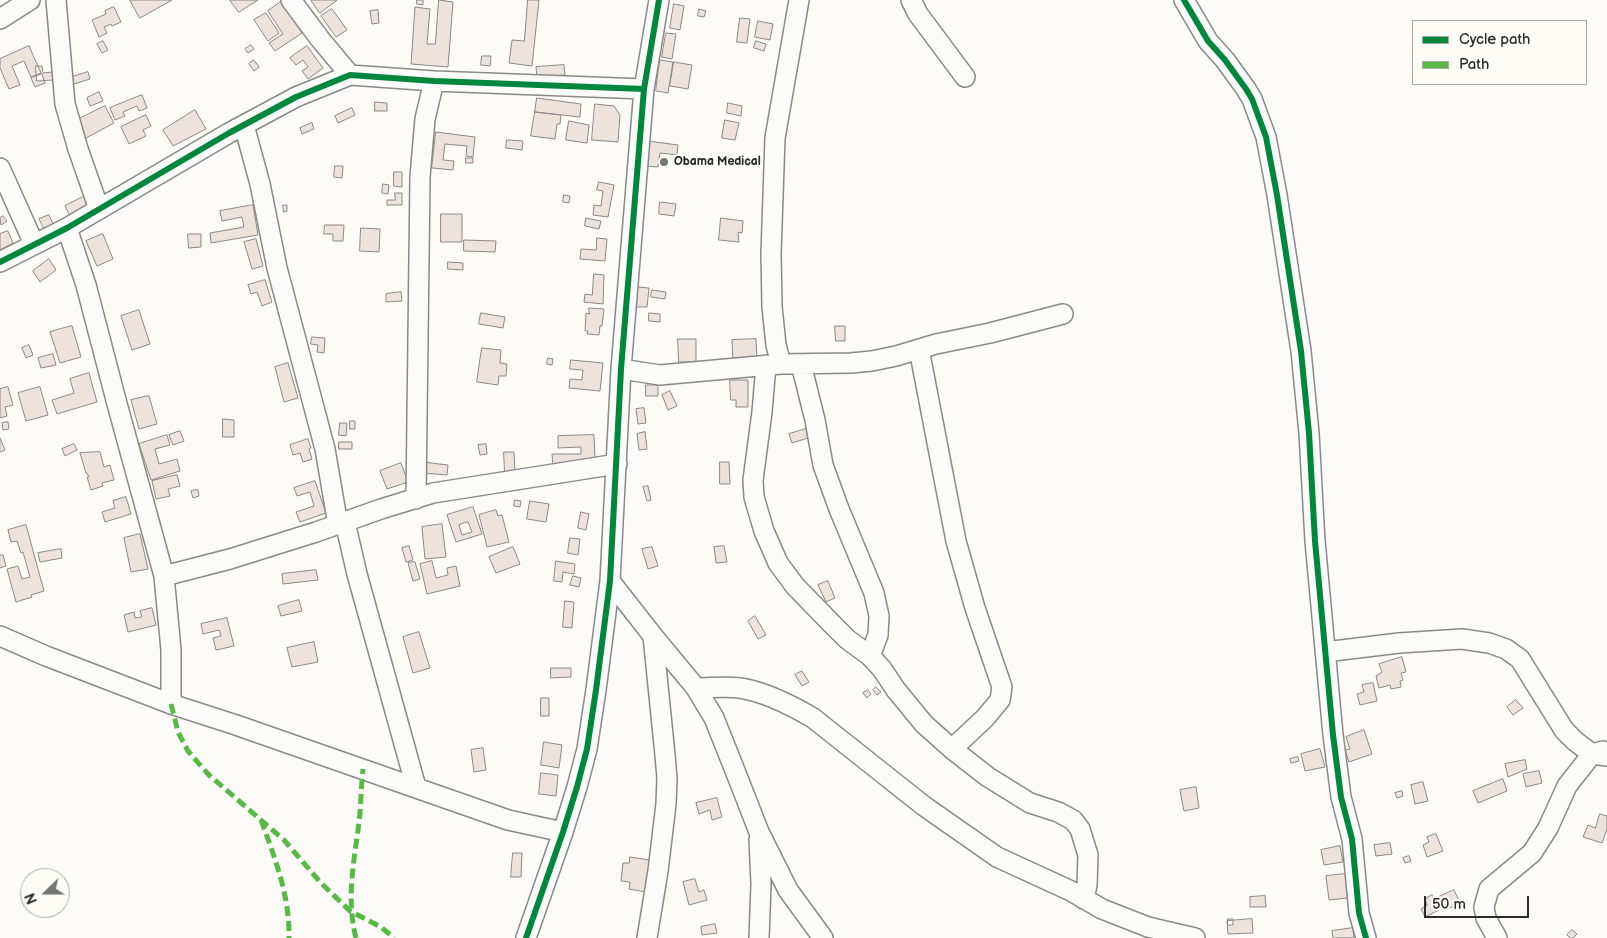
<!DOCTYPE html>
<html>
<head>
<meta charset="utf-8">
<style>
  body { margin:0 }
  #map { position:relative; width:1607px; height:938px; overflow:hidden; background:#fcfbf8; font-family:"Balsamiq Sans",sans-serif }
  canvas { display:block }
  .legend { position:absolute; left:1412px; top:20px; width:175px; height:65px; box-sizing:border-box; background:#fdfcf7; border:1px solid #a9a8a5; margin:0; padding:6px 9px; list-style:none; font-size:15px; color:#2b2b2b }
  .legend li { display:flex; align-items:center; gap:10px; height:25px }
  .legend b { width:25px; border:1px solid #a9a8a5 }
  .north { position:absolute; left:20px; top:868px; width:50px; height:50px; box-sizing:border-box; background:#fdfcf7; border:1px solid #a9a8a5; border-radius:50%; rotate:248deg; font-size:14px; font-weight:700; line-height:20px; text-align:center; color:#2b2b2b }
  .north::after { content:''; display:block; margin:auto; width:18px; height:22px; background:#747473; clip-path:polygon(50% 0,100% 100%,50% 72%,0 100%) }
  .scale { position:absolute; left:1424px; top:896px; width:105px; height:22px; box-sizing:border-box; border:2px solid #2b2b2b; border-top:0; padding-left:6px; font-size:15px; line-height:18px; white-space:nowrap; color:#2b2b2b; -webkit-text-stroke:4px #fdfcf7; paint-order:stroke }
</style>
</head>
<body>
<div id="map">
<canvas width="1607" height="938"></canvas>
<ul class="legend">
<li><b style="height:6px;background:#00873e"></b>Cycle path</li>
<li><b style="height:6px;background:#58b947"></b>Path</li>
</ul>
<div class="north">N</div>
<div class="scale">50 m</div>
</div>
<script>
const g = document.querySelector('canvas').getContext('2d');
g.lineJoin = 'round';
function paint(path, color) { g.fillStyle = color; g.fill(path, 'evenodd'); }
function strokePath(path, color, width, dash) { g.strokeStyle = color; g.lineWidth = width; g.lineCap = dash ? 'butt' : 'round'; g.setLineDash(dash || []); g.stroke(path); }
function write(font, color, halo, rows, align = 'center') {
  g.font = font + ' "Balsamiq Sans",sans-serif'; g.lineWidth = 4; g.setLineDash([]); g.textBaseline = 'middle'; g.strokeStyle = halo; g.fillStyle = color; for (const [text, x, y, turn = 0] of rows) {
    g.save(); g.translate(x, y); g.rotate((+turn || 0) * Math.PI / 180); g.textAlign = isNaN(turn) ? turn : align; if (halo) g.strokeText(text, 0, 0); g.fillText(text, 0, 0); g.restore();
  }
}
const building = new Path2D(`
  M130,0h42l-32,18z
  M230,0h28l-19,12z
  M311,0h26l-17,13z
  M417,0h6v5l-6,-1z
  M439,0l14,2 -5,65 -37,-3 4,-57 15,2 -3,35h8z
  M528,0h11l-7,66 -23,-3 3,-23 12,1z
  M281,2l21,31 -27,18 -6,-8 14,-9 -15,-23z
  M674,4l10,2 -4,24 -10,-2z
  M114,7l7,15 -9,4 -1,-2 -7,3 3,6 -8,4 -7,-17 14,-6 -1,-3z
  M332,9l15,21 -11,7 -15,-21z
  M699,9l7,2 -2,6 -6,-1z
  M378,10l1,13 -7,1 -2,-13z
  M266,13l13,20 -11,8 -14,-21z
  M740,18l10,1 -3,24 -10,-1z
  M758,21l15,3 -3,16 -15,-3z
  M666,33l10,1 -4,25 -10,-2z
  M103,41l5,9 -6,3 -5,-9z
  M756,41l10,3 -2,7 -10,-3z
  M251,45l3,4 -6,4 -3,-4z
  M29,46l12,27 -10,4 -7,-16 -12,5 8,19 -11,4 -9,-21v-9z
  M307,46l16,22 -15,11 -6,-8 6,-4 -5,-7 -7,5 -6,-7z
  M482,56h9l-1,10 -9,-1z
  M254,60l5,7 -5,4 -5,-7z
  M660,60l13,2 -5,31 -12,-2z
  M674,62l18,3 -4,24 -18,-3z
  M564,65l1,10 -28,3 -1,-11z
  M36,66h6l1,7 9,-1 1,8 -16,1z
  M88,72l2,7 -16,5 -2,-7z
  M42,74l3,9 -10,4 -4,-9z
  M99,92l4,9 -13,5 -3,-8z
  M142,95l5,13 -8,3 -2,-5 -14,6 2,4 -10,4 -5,-12z
  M537,98l44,6 -1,13 -45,-5z
  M375,102l12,1v8h-12z
  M728,103l14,3 -1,10 -14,-3z
  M595,104l19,2 6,9 -2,27 -26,-2z
  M105,106l9,17 -28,15 -9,-18z
  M352,108l3,7 -17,8 -3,-7z
  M195,110l11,19 -33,17 -10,-16z
  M535,112l26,3 -1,9h-3l-2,15 -24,-3z
  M146,115l5,11 -8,4 3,6 -17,8 -8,-17z
  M725,120l14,3 -4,17 -13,-2z
  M569,121l20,4 -2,18 -21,-3z
  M312,123l2,6 -12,5 -2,-6z
  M436,132l39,5 -2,20 -7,-1 1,-10 -22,-2 -2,16 11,1 -1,9 -21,-2z
  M507,140l16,1 -1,9 -16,-2z
  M648,141l30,4 -1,10 -17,-2 -2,14 -13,-1z
  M466,158h7v5h-7z
  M335,166h8l-1,12 -8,-1z
  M394,172h8v15l-8,-1z
  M599,182l15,3 -6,32 -15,-2 1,-10 7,1 2,-15 -6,-1z
  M383,184l6,1 -1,9 -6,-1z
  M395,193h7v12h-15v-5h8z
  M564,195l6,1 -1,7 -6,-1z
  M85,196l5,10 -20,10 -5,-10z
  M660,202l16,2 -2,12 -15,-2z
  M253,205l5,30 -47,8 -1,-10 34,-6 -2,-10 -20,4 -2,-10z
  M283,205h4v6l-3,1z
  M441,214h21v28h-21z
  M49,215l4,9 -9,5 -5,-10z
  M3,216l4,5 -6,4 -1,-7z
  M586,218l15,3 -2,8 -14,-3z
  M721,218l22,3 -1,12 -4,-1 1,10 -20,-2z
  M325,225h19l-1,16h-10v-7h-9z
  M361,228l19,1 -1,23 -19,-1z
  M8,231l5,12 -13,7v-16z
  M103,234l10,25 -16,7 -11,-25z
  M188,234h13v13l-12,1z
  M597,238l10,1 -2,22 -25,-2 1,-10 15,1z
  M256,239l7,27 -11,3 -8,-27z
  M464,240l32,1 -1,11 -31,-1z
  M49,259l7,11 -16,12 -7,-11z
  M448,262l15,1v7l-15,-1z
  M594,274l10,1 -1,29 -19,-2 1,-8 7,1z
  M265,280l7,22 -10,4 -5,-14 -6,2 -3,-9z
  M638,287l11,1 -2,19h-11z
  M652,290l14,2 -1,7 -14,-2z
  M401,292l1,9 -16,1v-8z
  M589,308l15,1 -2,17h-2l-1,9 -12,-1 1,-3h-3l1,-18 3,1z
  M139,310l11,34 -18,6 -11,-34z
  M481,313l24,4 -2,11 -24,-4z
  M649,313l11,1v8l-11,-1z
  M72,326l9,31 -21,6 -10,-31z
  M835,326h10v15h-9z
  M312,337l13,1 -1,15 -7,-1 1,-7 -7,-1z
  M678,339h18v23h-17z
  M756,339l1,21 -24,1 -1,-21z
  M29,345l4,10 -7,3 -4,-10z
  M482,348l19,2 -1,13 7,1 -1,12h-7l-1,9 -21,-3z
  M53,354l3,11 -15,3 -3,-10z
  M548,358l5,1 -1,6 -5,-1z
  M571,360l32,3 -3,28 -31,-3 1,-9 12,1 1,-10 -13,-1z
  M288,363l10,35 -14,4 -9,-35z
  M89,373l8,29 -40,12 -5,-14 22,-7 -4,-14z
  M730,380h18v27h-12v-7h-5z
  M646,385h12v11h-12z
  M8,387l5,18 -8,2 2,9 -7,2v-29z
  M40,387l8,28 -22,6 -8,-28z
  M670,391l7,15 -9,4 -6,-15z
  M149,396l8,28 -18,5 -8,-29z
  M644,408l2,15 -8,1 -2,-15z
  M223,419l11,1v17h-11z
  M350,421h5v8h-5z
  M8,422l1,7 -6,1 -1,-7z
  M340,423h7l-1,13 -7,-1z
  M806,429l2,9 -16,5 -3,-9z
  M180,431l4,10 -11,4 -4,-10z
  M645,432l2,17 -8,1 -2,-16z
  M167,435l3,10 -15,4 4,15 18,-5 3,12 -29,9 -12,-36z
  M594,435l1,24 -42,8 -1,-13h29v-7l-23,1v-12z
  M0,438l5,12 -5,2z
  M308,439l3,9 -2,1 3,10 -9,3 -3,-9 -7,2 -3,-10z
  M339,442h13v7h-13z
  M74,444l3,6 -12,6 -3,-7z
  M486,444l1,10 -7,1 -2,-10z
  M100,452l4,15 6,-2 4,15 -12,3 1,3 -12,4 -4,-13h2l-2,-4h-1l-6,-20z
  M504,452h10l1,20 -10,1z
  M423,462l25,3 -1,10 -25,-2z
  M720,462h9l1,22h-10z
  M401,463l7,19 -21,7 -7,-18z
  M177,475l3,11 -12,3 2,7 -14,3 -4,-18z
  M315,481l11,32 -26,9 -4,-10 18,-6 -4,-14 -13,4 -3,-8z
  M648,486l3,14 -4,1 -4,-14z
  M198,490l1,6 -6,2 -2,-7z
  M126,497l5,17 -26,8 -3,-10 13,-4 -2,-7z
  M515,500l6,1 -1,6 -6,-1z
  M530,501l19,3 -3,18 -19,-3z
  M473,507l9,27 -26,8 -9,-27zM468,522l4,10 -10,3 -3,-10z
  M496,510l2,6 4,-1 7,27 -22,5 -8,-32z
  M581,512l8,2 -3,16 -8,-2z
  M442,524l4,33 -21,2 -3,-32z
  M26,525l18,66 -13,4 1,2 -16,5 -9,-33 11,-3 4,13 8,-2 -7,-25 -2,1 -4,-12 -6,1 -3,-12z
  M140,534l8,35 -17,3 -7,-34z
  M570,538l10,1 -2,16 -10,-2z
  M409,546l4,14 -7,2 -4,-14z
  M724,546l3,16 -11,1 -2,-16z
  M513,547l7,17 -24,9 -7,-16z
  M652,547l6,19 -10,3 -6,-20z
  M61,549l1,9 -22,4 -2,-9z
  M0,555h3l3,11 -6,2z
  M432,561l4,17 12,-3 -1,-7 9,-2 4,20 -33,8 -7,-30z
  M556,561l19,3 -1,10 -11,-2 -1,10 -8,-1z
  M415,562l5,17 -7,2 -5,-18z
  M316,570l2,10 -35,4 -1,-10z
  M573,576l8,2 -2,9 -9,-2z
  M828,581l7,17 -9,4 -8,-17z
  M299,600l3,11 -21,5 -3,-10z
  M565,601l9,1 -2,26 -9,-1z
  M152,608l4,17 -28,7 -4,-17 10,-3 1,6 7,-1 -2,-6z
  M755,616l11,19 -8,4 -10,-18z
  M227,618l7,28 -18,4 -3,-12 8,-2 -2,-6 -16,4 -2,-10z
  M419,632l11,36 -17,5 -10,-36z
  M314,642l4,20 -26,5 -5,-19z
  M1402,657l4,15 -5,1 2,7 -3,1 1,6 -10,2 -1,-4 -11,3 -3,-12 6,-4 -3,-8z
  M551,668h20v9l-20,1z
  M802,671l7,11 -7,4 -7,-11z
  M1373,683l4,18 -17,4 -3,-11 7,-2 -2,-7z
  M876,687l5,5 -4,3 -4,-5z
  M868,690l3,4 -4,4 -4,-5z
  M541,698h8v18h-8z
  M1516,700l7,8 -10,7 -6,-8z
  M1364,730l8,24 -23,8 -4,-12 5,-1 -4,-12z
  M544,742l18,3 -3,23 -18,-3z
  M483,748l3,22 -12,2 -3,-22z
  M1320,749l5,18 -20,4 -4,-17z
  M1298,757l1,4 -8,2 -1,-4z
  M1525,760l2,9 -19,8 -3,-13z
  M1539,771l3,12 -16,4 -3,-13z
  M541,773l17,2 -2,21 -17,-2z
  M1503,779l4,12 -29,12 -5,-12z
  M1423,782l5,19 -13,3 -4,-19z
  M1196,787l3,21 -15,3 -4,-21z
  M1402,791l1,5 -6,2 -2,-5z
  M717,798l5,19 -10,3 -2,-10 -11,4 -3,-11z
  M1600,814l7,2v13l-5,14 -19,-6 5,-12 7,3z
  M1436,834l7,17 -16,6 -4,-12 6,-3 -2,-5z
  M1390,843l2,11 -16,2 -2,-11z
  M1340,846l3,16 -19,3 -3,-15z
  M513,853h9l-1,24h-10z
  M1409,856l2,5 -6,2 -2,-5z
  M630,857l20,3 -4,32 -17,-3 1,-7 -9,-1 2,-18h6z
  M1345,874l3,24 -19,2 -3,-24z
  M695,879l4,13 5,-2 3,10 -18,5 -6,-23z
  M1454,890l6,13 -15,7 -6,-13z
  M1432,895l7,15 -14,7 -4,-8 6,-4 -2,-6z
  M1265,896l1,11h-16v-10z
  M1228,919h5v6h-5z
  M1252,919l1,14 -25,1 -1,-13z
  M715,924l2,9 -15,2 -1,-8z
  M1353,928l1,10h-21l-1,-7z
  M1572,930l5,4 -4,4h-3l-3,-3z`);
paint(building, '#ede2dc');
strokePath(building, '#898987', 1);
const minor = new Path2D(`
  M56,0l9,104 13,45 21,60
  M291,0l29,39 30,36
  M911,0l7,14 47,63
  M1184,0l24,41 17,19 21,29 6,10 14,38 11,58 24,156 8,82 6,108 18,194 8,62 11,42 7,74 7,25
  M0,19l30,-19
  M244,125l16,59 17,84 48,181 13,76
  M0,168l34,76
  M67,228l19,57 30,115 48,176 7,74v54
  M0,262l67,-34 162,-95 67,-36 54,-22 84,6 210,8
  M919,349l37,192 19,67 27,79 -2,13 -15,18 -33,31
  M781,364l-5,-19 -4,-38 -1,-53 4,-116 24,-138
  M801,364l14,56 8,45 16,44 35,84 5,23 -1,19 -8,21
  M766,365l-4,47 -9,68 1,17 10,34 14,32 17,23 37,38 15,15 23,17 12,13 14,21 28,34 28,25 36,28 42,26 28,9 15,8 7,9 8,26 -1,30 -3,14
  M621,369l39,6 121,-11 70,-1 21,-2 24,-5 40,-12 54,-11 73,-19
  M416,499l4,-322 5,-58 9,-38
  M345,522l12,52 59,213
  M164,576l66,-17 86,-27 65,-23 52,-16 184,-29
  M610,581l43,55 43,52 18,30 20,50 25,64 29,58 35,48
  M0,636l46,20 125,48 65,21 272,95 55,12
  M1325,652l74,-9 63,-4 27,4 17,6 14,10 44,71 11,11 17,13 15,2
  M696,688c14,0 30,-2 44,0 26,4 51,17 73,30l111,88 73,51 74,34 31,18 46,18 47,11
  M526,938l37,-106 14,-45 10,-38 9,-59 14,-109 11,-212 23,-280 15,-89
  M647,938l11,-67 8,-67 1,-26 -2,-23 -12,-119
  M759,938l2,-54 -2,-45
  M1497,938l-11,-20 -2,-11 5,-18 43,-36 16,-25 19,-42 25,-32 11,-3`);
strokePath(minor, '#898987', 22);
strokePath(minor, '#fbfbf9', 19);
strokePath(new Path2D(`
  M171,704l7,28 10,19 21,24 75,65 37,43 29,28 31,16 13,11
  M261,820c14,38 29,77 28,118
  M356,938c-10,-38 -2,-77 3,-115 2,-18 2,-36 4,-54`), '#58b947', 5, [10, 5]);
strokePath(new Path2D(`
  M1184,0l24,41 17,19 21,29 6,10 14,38 11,58 24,156 8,82 6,108 18,194 8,62 11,42 7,74 7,25
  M0,262l67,-34 162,-95 67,-36 54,-22 84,6 210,8
  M526,938l37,-106 14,-45 10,-38 9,-59 14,-109 11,-212 23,-280 15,-89`), '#00873e', 6);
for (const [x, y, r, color] of [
  [664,162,5,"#747473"]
]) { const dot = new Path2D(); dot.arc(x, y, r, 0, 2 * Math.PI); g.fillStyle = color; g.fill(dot); strokePath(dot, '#fdfcf7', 2); }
write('bold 12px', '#2b2b2b', '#fdfcf7', [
  ["Obama Medical",674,162]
], 'left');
</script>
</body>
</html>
